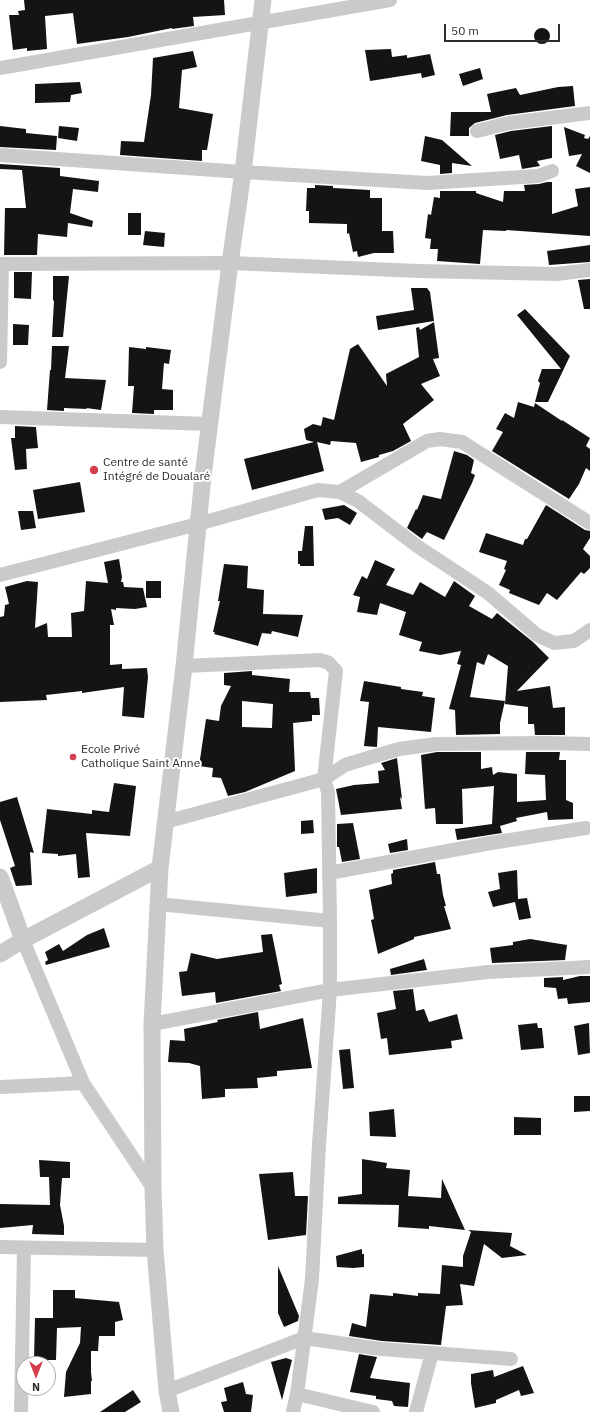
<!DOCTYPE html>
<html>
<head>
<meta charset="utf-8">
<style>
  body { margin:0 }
  #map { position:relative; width:590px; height:1412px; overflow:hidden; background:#fff; font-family:"IBM Plex Sans",sans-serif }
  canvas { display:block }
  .north { position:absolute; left:16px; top:1356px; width:40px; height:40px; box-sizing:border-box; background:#fff; border:1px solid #ababab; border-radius:50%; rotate:180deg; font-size:11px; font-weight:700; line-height:16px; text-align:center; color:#2d2d2d }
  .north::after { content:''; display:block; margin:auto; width:14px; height:18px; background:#d33f4f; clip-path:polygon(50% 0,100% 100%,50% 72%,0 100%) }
  .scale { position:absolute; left:444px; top:24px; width:116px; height:18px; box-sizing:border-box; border:2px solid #2d2d2d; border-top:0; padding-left:5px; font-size:12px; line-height:14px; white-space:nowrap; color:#2d2d2d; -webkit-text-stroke:3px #fff; paint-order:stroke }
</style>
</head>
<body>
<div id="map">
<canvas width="590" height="1412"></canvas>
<div class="north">N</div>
<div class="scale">50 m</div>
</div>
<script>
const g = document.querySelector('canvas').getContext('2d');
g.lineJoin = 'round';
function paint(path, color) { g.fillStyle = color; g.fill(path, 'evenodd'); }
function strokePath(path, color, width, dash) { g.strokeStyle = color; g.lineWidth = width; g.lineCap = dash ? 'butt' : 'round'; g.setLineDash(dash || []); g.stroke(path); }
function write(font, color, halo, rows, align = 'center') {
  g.font = font + ' "IBM Plex Sans",sans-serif'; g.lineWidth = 4; g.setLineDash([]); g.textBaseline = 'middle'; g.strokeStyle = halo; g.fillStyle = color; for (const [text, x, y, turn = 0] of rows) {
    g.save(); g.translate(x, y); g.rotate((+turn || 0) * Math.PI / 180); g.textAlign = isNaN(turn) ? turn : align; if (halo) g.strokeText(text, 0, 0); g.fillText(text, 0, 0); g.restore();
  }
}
paint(new Path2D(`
  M24,0h200l1,15 -32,2 1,9 -22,3v-1l-44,9 -51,7 -4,-31 -28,3 2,33 -20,2v-3l-14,2 -4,-35h10l-1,-4 7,-1z
  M534 36a8 8 0 1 1 16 0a8 8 0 1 1-16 0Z
  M391,49l1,8 15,-2v3l23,-4 5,21 -13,3 -1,-5 -51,8 -5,-31z
  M193,51l4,16 -15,3 -3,38 34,6 -6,36h-5v11l-82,-6 1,-14 23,1 7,-47 2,-37z
  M480,68l3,11 -20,7 -4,-12z
  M80,82l2,11 -11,2 -1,7 -35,1v-19z
  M573,86l2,20 -68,9 -32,8 -6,5v8h-19l1,-24h40l-4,-18 29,-6 4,7 38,-8z
  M0,126l26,3v4l31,3 -1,14 -56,-3z
  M59,126l20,2 -2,13 -19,-3z
  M552,126v32l-15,3 3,5 -18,3 -3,-14 -19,4 -5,-24 16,-4z
  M564,127l21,8 -1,3 4,1 2,-3v37l-14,-7 6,-12 -13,2z
  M425,136l17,4 30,26 -20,-3v10l-12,1v-9l-19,-4z
  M0,164l60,4v8l39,5 -1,11 -25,-3 -3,24 23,8 -1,6 -24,-4 -1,14 -29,-3 -1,21h-33l1,-47h21l-4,-38 -22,-1z
  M547,182h5v32l26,-8 -3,-17 15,-2v49l-84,-6v1l-23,-1 -3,34 -43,-3 1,-12h-8l1,-10 -6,-1 3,-24 3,1 3,-18 6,1v-7h36v2l27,9 1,-11h21l-1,-6 15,-1z
  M315,185l18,1v2l37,2v8h12v33h11l1,22h-20l-16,4 -1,-6 -4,1 -4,-19 -2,1v-10l-38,-1v-12h-3l1,-23h8z
  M128,213h13v22h-13z
  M145,231l20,2 -1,14 -21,-2z
  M590,245v17l-41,3 -2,-14z
  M14,272h18l-1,27 -17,-1z
  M53,276h16l-6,61h-11l2,-36 -1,-1z
  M590,279v30h-6l-6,-29z
  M411,288h16l3,4 4,29 -56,9 -2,-14 38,-6z
  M525,309l45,47 -22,46h-13l5,-19 -2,-2 4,-12h19l-44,-54z
  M434,322l5,36 -6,1 7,17 -19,8 13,16 -31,24 8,17 -18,10 -14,4v2l-18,5 -5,-19 -25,-2 -1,4 -13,-3 7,29 -72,19 -8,-31 70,-17 -8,-2 -2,-11 9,-5 8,2 2,-9 11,3 16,-71 8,-5 29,42 -1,-12 33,-17 -3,-29 3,-1 1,3z
  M13,324l16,1 -1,20h-15z
  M52,346h17l-4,32 41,2 -5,30 -15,-2 1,1 -23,-1v3l-17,-1 3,-40h1z
  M129,347l17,2v-2l25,3 -2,14 -5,-1 -2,26 11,1v20h-19v4l-22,-1 2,-27h-6z
  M518,402l16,5 1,-4 27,18v-1l28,18 -4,8 4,3v22l-4,-3 -7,16 -10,15 -77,-48 11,-19 -7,-3 9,-16 9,5z
  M15,426l21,1 2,21 -12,1 1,20 -12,1 -4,-32h4z
  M454,451l13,4 7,5 -3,13 4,2 -3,8 -28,57 -17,-8 -5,7 -15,-11 9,-19 1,1 6,-15 18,4z
  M80,482l5,30 -47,7 -5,-29z
  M344,505l13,8 -7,12 -12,-7 -13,2 -3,-11z
  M546,505l39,25 5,1v7l-7,11 7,7v12l-6,6 -3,-2 -24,28 -10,-7 -8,12 -30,-12 1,-3 -11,-5 7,-15 -2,-1 3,-8 -28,-9 7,-19 37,12 2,-6h2z
  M18,511h15l3,17 -15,2z
  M305,526h8l1,40h-14v-2h-2v-13h4z
  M119,559l3,18 -1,5h2l1,5 19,1 4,19 -12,2 -19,-1v2l-5,-1 3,16h-4v40l12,-1v5l25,-1 1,9 -4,41 -22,-2 2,-29 -42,6v-2l-36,4 1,5 -47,2v-85l4,-1 1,-11 4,-1 -4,-17 22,-6 11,1 -3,46 12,-5 1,14h24l-1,-24 13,-2 2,-30 22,2 -4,-21z
  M375,560l20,9 -9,16 27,10 7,-13 25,15 9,-16 21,15 -6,10 23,13 5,-6 36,29 16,16 -32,33 33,-5 3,22 12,-1v28h-30l-1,-11h-6v-17l-23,-3 3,-38 -20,-12 -4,11 -7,-3 -7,35 35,4 -5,22v11l-44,1 -1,-25 -6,-1 12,-44 -4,-1 4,-13 -21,4 -21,-4 3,-9 -23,-7 7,-23 -26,-9 -3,12 -20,-3 3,-15 -7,-2 9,-19 5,3z
  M224,564l24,2 -1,22 17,2 -1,24 40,1 -5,22 -26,-6 -1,3 -9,-1 -4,13 -44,-12 1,-2h-2l7,-31h-2z
  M146,581h15v17h-15z
  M252,671v4l38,4 -1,13h21l1,6h8l1,17h-8v6l-19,2 2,48 -50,21 -17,4 -7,-18 -9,-1 1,-9 -14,-2 7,-47 13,2 2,-15 10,-20 -7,-1v-12zM242,701l31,3 -1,24 -30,-1z
  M364,681l37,6v2l22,3 -1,4 13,2 -4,34 -53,-5 -1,20 -13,-1 5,-44 -9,-1z
  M437,752h44v17l11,-2 1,8 5,-3 19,2v28l29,-2 -1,-25 -20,-1 1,-22h34l-1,8h7v40l7,3v16l-25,1 -1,-8 -31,6 1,3 -17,5 2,7 -45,7 -2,-11 37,-5 2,-38 -32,3 1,35h-27l-1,-16 -10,1 -4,-54z
  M397,758l5,41 -2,-2 2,12 -61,6 -5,-26 18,-4 25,-2 -1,-12 7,-1 -4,-7z
  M114,783l22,3 -6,50 -44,-3 4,44 -12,1 -2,-24 -18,2v-2l-16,-1 5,-44 45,5v-4l17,2z
  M17,797l17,56 -4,-1 2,33 -16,1 -6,-18 5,-2 -15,-46v-18z
  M313,820l1,13 -13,1v-13z
  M353,823l7,36 -18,3 -3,-15h-2v-23z
  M407,839l1,11 -18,3 -2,-9z
  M435,862l2,12h3l3,21 3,11h-2l7,23 -37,8v2l-36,15 -7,-34 3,-1 -5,-29 23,-6 -1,-10 2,-1v-3z
  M317,868v25l-31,4 -2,-24z
  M517,870l1,29 9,-1 4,20 -12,2 -4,-18 -22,5 -5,-15 12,-3 -2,-16z
  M104,928l6,19 -64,18 -1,-3 3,-2 -3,-8 14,-8 4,7 24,-16z
  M272,934l10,50 -3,1 2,6 -65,12 -1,-11 -33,4 -3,-24 8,-1 4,-18 26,6 46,-7 -2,-17z
  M530,939l37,6 -2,15 -73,3 -2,-15 23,-3v-3z
  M424,959l3,11 -36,5 -1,-6z
  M580,976h10v26l-22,2 -1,-6 -9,1 -2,-11 -12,-1v-9l19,-1v3z
  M413,989l3,22 8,-2 5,13 28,-8 6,25 -12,2 1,7 -63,7 -2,-17 -6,1 -4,-26 19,-4 -3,-18z
  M258,1012l2,17 43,-11 9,50 -35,3v5l-20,2 1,10 -33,1v8l-23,2 -2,-33 -11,-3 -21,-1 2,-22 15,1 -1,-12 34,-7 -1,-2z
  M537,1023l1,5h4l2,20 -23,2 -3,-25z
  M589,1023l1,30 -12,2 -4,-29z
  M350,1049l4,39 -11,1 -4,-39z
  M574,1096h16v15l-16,1z
  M394,1109l2,28 -26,-1 -1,-24z
  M514,1117l27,1v17h-27z
  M362,1159l25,4 -1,5 24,2 -2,26 33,2 1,-19 23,51 -36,-4v3l-31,-2 1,-22 -61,-1v-7l24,-3z
  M39,1160l31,2v16h-8l-2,27 4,21v9l-32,-1 1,-9 -33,3v-24l50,1 -1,-28h-9z
  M293,1172l2,24h13l-2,39 -38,5 -9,-66z
  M468,1230l44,3 -2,13 17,9 -25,3 -18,-14 -10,42 -14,-2 3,21 -17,1 -5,39 -59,-4 -33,-5 3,-13 14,4 4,-33 23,2v-3l25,3v-3l22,1 2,-29 21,2v-11l8,-24z
  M362,1249v5h2v13l-11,1 -16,-1 -1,-11z
  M278,1266l21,50 -1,5 -14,6 -6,-14z
  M53,1290h22v8l44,4 4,18 -8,2v14h-16l-1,15h-7v21l1,9h-1v13l-27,3 2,-25 14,-29 1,-16 -24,1 -1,32h-22l1,-42h18z
  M359,1354l18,3 -7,21 40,5 -2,24 -14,-1 -2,-5 -16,-2v-3l-26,-4z
  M286,1358l6,2 -10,40 -11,-38z
  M523,1366l11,27 -13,3 -2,-6 -23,10v3l-21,5 -4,-25v-9l22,-4 1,7z
  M243,1382l3,12 7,1 -2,17h-27l-3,-10 6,-1 -3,-13z
  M133,1390l8,12 -16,10h-25z`), '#141414');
strokePath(new Path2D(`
  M0,68l390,-68
  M477,131l32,-8 81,-10
  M0,155l243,17 184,11 111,-7 14,-5
  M0,264l230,-1 189,8 137,3 34,-4
  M0,362l2,-98
  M0,417l210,7
  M340,492l87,-51 13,-2 22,3 128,81
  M0,575l198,-51 120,-34 22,2 18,9 59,45 71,47 49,42 17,8 20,-2 16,-11
  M184,666l136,-6 9,3 7,8 -12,108 4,13 2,129v69l-11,154 -7,135 -15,115 -4,18
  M165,822l159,-43 21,-14 23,-7 31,-9 37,-5 109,-1 45,1
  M329,873l162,-30 95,-15
  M158,904l172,17
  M23,940l60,143 70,105
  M152,1024l178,-34 158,-18 102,-5
  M0,1087l83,-4
  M0,1247l155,3
  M167,1391l137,-53 77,11 130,10
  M297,1394l76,18
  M21,1412l3,-164
  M416,1412l16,-59`), '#cacaca', 14);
strokePath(new Path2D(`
  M0,877l23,63
  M0,954l23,-14 137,-72
  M171,1412l-4,-21 -12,-141 -2,-62 -1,-164 8,-156 24,-202 19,-190 27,-213 13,-91 20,-172`), '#cacaca', 17);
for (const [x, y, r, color] of [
  [94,470,5,"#d33f4f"],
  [73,757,4,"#d33f4f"]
]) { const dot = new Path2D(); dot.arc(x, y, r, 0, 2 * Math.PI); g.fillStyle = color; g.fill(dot); strokePath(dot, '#fff', 1.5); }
write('12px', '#2d2d2d', '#fff', [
  ["Centre de santé",103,463],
  ["Intégré de Doualaré",103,477],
  ["Ecole Privé",81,750],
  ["Catholique Saint Anne",81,764]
], 'left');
</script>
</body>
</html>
